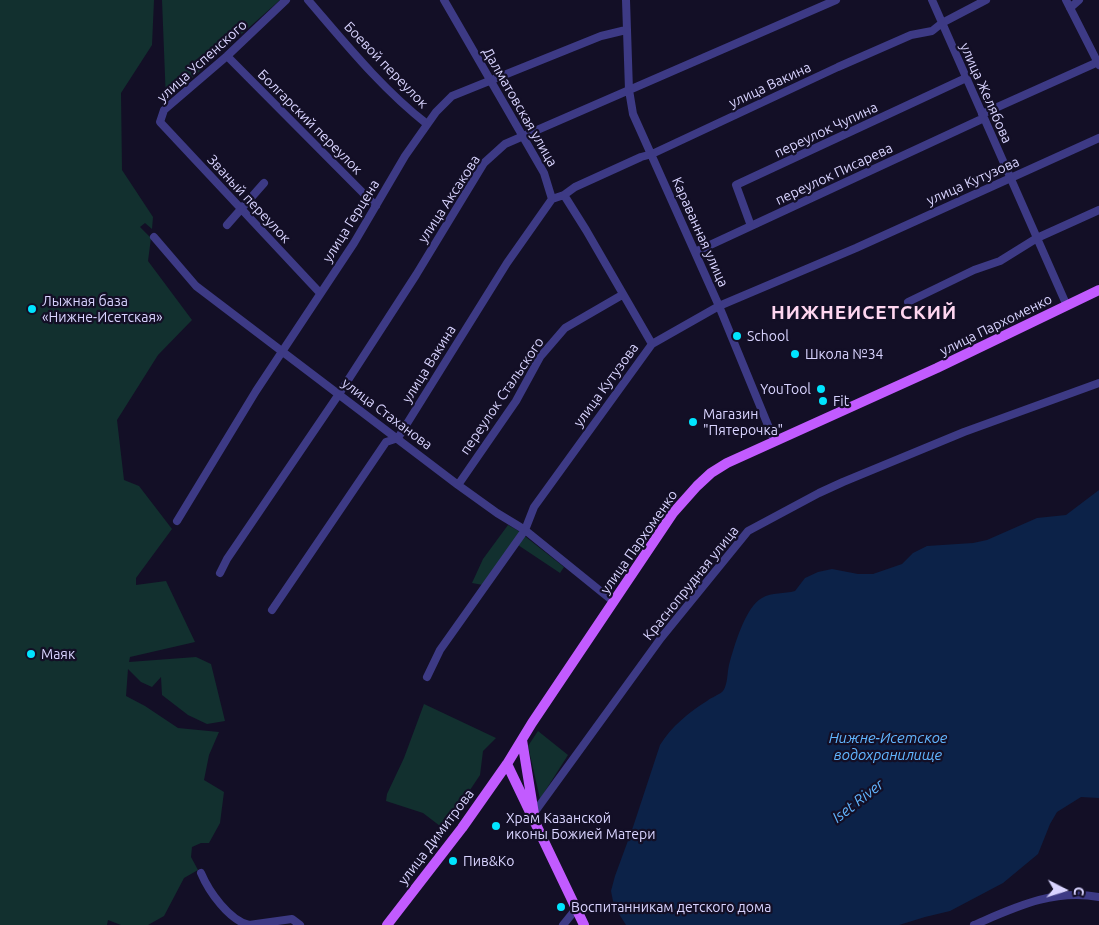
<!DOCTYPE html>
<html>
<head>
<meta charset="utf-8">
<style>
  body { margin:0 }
  #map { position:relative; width:1099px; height:925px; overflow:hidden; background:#130f26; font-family:Ubuntu,sans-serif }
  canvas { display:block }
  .north { position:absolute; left:1039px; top:865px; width:50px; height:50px; -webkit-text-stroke:4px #130f26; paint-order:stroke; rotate:95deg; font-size:14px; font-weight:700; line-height:20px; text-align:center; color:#d9d4ff }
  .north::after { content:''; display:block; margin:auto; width:18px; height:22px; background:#d9d4ff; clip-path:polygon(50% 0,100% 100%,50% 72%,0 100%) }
</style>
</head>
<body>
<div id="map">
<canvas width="1099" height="925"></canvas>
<div class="north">С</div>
</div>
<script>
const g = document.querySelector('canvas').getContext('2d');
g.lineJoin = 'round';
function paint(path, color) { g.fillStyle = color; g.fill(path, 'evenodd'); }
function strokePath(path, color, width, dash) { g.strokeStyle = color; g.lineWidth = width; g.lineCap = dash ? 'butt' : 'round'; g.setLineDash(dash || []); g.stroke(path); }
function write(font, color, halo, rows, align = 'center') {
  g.font = font + ' Ubuntu,sans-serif'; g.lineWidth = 4.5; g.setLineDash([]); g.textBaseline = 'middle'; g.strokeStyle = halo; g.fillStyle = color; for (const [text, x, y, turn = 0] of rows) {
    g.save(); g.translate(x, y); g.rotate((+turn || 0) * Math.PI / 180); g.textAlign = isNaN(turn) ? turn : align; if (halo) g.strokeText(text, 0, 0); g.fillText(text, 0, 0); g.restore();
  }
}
paint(new Path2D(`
  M0,0h154l-2,45 -31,48 1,77 31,47 -1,12 -7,-6 -5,4 11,11 -3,23 44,59 -34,35 -41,65 7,60 15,6 33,43 -36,49v7l30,-4 29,61 -65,15 -1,5 67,-5 15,7 14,57 -18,3 -19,-9 -26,-20 -1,-18 -9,10 -11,-5 -13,-13 -2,27 19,10 33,22 41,4 -10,23 -5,25 20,12 -4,31 -11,20h-8l-9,4 -1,10 7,13 -14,8 -20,38 -16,9h-27l-13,-5 -1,5h-107z
  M162,0h118l-114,101z
  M508,525l9,5 47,37 -4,6 -42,-28 -35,40 -11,-2 11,-24z
  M424,704l72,34 -13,13 -3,24 -36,54 -21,-16 -37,-12 1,-7 17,-36z
  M538,731l30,24 -28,44 -12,-53z`), '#12302f');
paint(new Path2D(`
  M1099,490v308l-18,-1 -24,15 -7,12 -12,30 -35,29 -53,28 -25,6 -26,8h-273l-12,-19 -3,-15 4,-15 18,-49 27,-82c11,-18 29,-33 47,-44 5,-4 12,-6 16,-10 5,-7 4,-18 6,-26 5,-18 16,-58 33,-67 10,-6 22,-4 33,-7l10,-13 13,-6 14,-3 26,5h15l29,-10 11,-11 14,-7 46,-3 14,-3 50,-22 29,-3z`), '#0c2248');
strokePath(new Path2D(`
  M286,0l-59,56 -63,54 -4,12 160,171
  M308,0c37,43 74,89 119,124
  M444,0l100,173 8,26 12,-4 22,35 66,114
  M626,0l3,90 4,24 86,192 55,134
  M932,0l135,306
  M1066,0l33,65
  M1070,8l9,-8
  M227,56l149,150
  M982,114l116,-52
  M564,195l11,-8 66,-30 11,-3 186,-87 73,-32 21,-4 10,-8 44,-23
  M227,225l37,-42
  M751,226l-15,-41 230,-107
  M154,237l42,49 262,199 39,28 28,17 89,72
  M695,252l289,-134
  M908,302l66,-32 26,-9 37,-23 62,-28
  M458,485l58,-84 24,-44 25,-29 57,-33
  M177,521l79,-130 98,-148 51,-87 31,-44 16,-16 149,-60 25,-6
  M220,573l7,-14 112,-165 77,-119 68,-112 21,-19 331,-144
  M272,610l114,-168 12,-4 109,-175 45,-64
  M427,677l13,-27 85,-120 9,-23 118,-163 67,-38 137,-58 243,-110
  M534,813l127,-175 87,-107 71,-38 24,-11 121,-50 135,-49
  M201,873c8,19 28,47 48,52
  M249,925l43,-6 8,6
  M563,925l13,-16
  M974,925c42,-18 78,-36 125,-28`), '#3d3a85', 8);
strokePath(new Path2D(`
  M522,740l12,74
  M507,764l77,161
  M387,925l75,-97 45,-64 25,-41 141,-210 24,-27 14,-13 16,-10 210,-95 162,-78`), '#c25bff', 10);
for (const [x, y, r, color] of [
  [32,309,5,"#00e5ff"],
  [737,336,5,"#00e5ff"],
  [795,354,5,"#00e5ff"],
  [821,389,5,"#00e5ff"],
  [823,401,5,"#00e5ff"],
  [693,422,5,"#00e5ff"],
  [31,654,5,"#00e5ff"],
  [496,826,5,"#00e5ff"],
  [453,861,5,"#00e5ff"],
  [561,907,5,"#00e5ff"]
]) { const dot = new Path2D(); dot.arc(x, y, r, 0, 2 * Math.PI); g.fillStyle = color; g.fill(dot); strokePath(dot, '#130f26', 2); }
write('14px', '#d9d4ff', '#130f26', [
  ["улица Успенского",202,61,-42],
  ["Боевой переулок",386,65,46],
  ["улица Вакина",770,85,-25],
  ["улица Желябова",986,93,66],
  ["Далматовская улица",520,107,60],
  ["Болгарский переулок",310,122,45],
  ["переулок Чупина",826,130,-25],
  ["переулок Писарева",834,174,-25],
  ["улица Кутузова",973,181,-24],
  ["Званый переулок",249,199,47],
  ["улица Аксакова",449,199,-57],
  ["улица Герцена",351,221,-58],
  ["Караванная улица",700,232,66],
  ["улица Пархоменко",996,325,-26],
  ["улица Вакина",429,364,-58],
  ["улица Кутузова",606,385,-54],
  ["переулок Стальского",502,396,-56],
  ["улица Стаханова",387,414,37],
  ["улица Пархоменко",639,542,-55],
  ["Краснопрудная улица",691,583,-51],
  ["улица Димитрова",436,837,-53]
]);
write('14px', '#d9d4ff', '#130f26', [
  ["Лыжная база",42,301],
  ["«Нижне-Исетская»",42,317],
  ["School",747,336],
  ["Школа №34",805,354],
  ["YouTool",811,389,"right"],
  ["Fit",833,401],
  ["Магазин",703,414],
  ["\"Пятерочка\"",703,430],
  ["Маяк",41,654],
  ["Храм Казанской",506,818],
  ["иконы Божией Матери",506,834],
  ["Пив&Ко",463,861],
  ["Воспитанникам детского дома",571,907]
], 'left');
write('italic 15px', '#62b6ff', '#130f26', [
  ["Нижне-Исетское",888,738],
  ["водохранилище",888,755],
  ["Iset River",858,801,-38]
]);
g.letterSpacing = '1px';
write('bold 19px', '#ffd6f0', '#130f26', [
  ["НИЖНЕИСЕТСКИЙ",864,313]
]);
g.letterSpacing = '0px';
</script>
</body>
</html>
